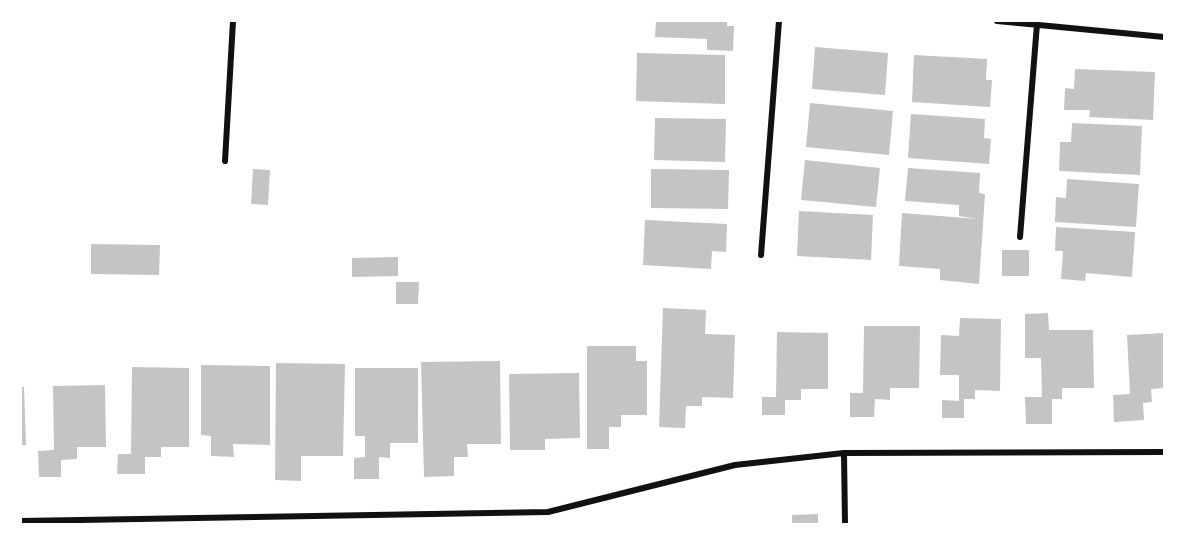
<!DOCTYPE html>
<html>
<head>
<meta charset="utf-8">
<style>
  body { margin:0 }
  #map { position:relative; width:1185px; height:545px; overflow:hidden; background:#fff; font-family:Karla,sans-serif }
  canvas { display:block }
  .frame { position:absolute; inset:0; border:22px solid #fff; pointer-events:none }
</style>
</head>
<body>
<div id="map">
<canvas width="1185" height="545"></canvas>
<div class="frame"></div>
</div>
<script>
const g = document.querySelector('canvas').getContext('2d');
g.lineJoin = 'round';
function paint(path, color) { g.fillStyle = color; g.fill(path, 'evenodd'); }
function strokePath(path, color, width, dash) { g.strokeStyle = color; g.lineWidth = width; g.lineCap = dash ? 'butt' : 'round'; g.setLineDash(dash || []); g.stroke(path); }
paint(new Path2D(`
  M656,21h71v5h7l-1,25 -26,-1v-11l-52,-2z
  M815,47l73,6 -3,42 -73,-6z
  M637,53l88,2v49l-89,-3z
  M914,55l73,4 -1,21h6l-2,27 -78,-5z
  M1075,69l80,3 -2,48 -64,-3 1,-7h-26l1,-22 9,1z
  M810,103l83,8 -4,44 -83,-8z
  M911,114l74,5 -1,19 7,1 -2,25 -81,-6z
  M655,118l71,1 -1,43 -71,-2z
  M1072,123l70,3 -2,49 -81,-4 1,-29h11z
  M805,160l75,8 -4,39 -75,-7z
  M908,168l72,5 -1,20 6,1 -6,90 -39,-4v-11l-41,-3 3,-53 76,6 -19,-3v-11l-54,-4z
  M253,169l17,1 -2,35 -17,-1z
  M651,169l78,1 -1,39 -77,-1z
  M1067,179l72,5 -3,43 -81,-5 1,-25 10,1z
  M799,211l74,4 -2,45 -74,-4z
  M645,220l82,4 -1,28 -14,-1 -1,18 -68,-4z
  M1056,227l79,5 -3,45 -46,-4 -1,8 -24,-2 2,-28h-8z
  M91,244l69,1 -1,30 -68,-1z
  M1002,250h27v26h-27z
  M398,257v19l-46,1v-19z
  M396,282h23l-1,22h-22z
  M663,308l43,2 -1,24 30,1 -2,63 -31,-1v9h-16l-1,22 -26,-1z
  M1048,313l1,17h44l1,58h-32v11h-10v25h-26l-1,-27h17l-1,-39h-16v-44z
  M960,318l41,1 -1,72 -25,-1v9h-11v19h-22v-18l17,1v-26h-19l1,-40 18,1z
  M864,326h56l-1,62h-29v12l-15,-1 -1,18h-24v-24h13z
  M777,332l51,1v56h-27v11h-16v15h-23v-18h14z
  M1164,333v55l-13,1 1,13 -9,1 1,17 -30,2 -1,-27 17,-1 -3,-59z
  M587,346h49v15h11v54h-26v12h-12v22h-22z
  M500,361l1,83h-34l1,13h-14v19l-30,1 -3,-115z
  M276,363l69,1 -2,92h-42v25l-26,-1z
  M201,365l69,1v79l-37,-1 1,13 -23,-1v-20l-10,-1z
  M132,367l57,1v79h-28v10h-16v17h-28l1,-20h13z
  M355,368h63v75h-28v15l-11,-1v22h-25v-21l11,-1v-21h-10z
  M579,373l1,65 -35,1v11h-35l-1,-76z
  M105,385l1,62h-29v12l-16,1v17h-22l-1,-26 16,-1 -1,-64z
  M21,387h3l2,58h-5z
  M818,514v10h-26v-9z`), '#c4c4c4');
strokePath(new Path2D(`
  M997,21l167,16
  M225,161l8,-140
  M1020,237l17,-213
  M761,255l18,-234
  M844,453l1,71
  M21,521l527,-9 187,-47 109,-12 320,-1`), '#111', 6);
</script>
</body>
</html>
